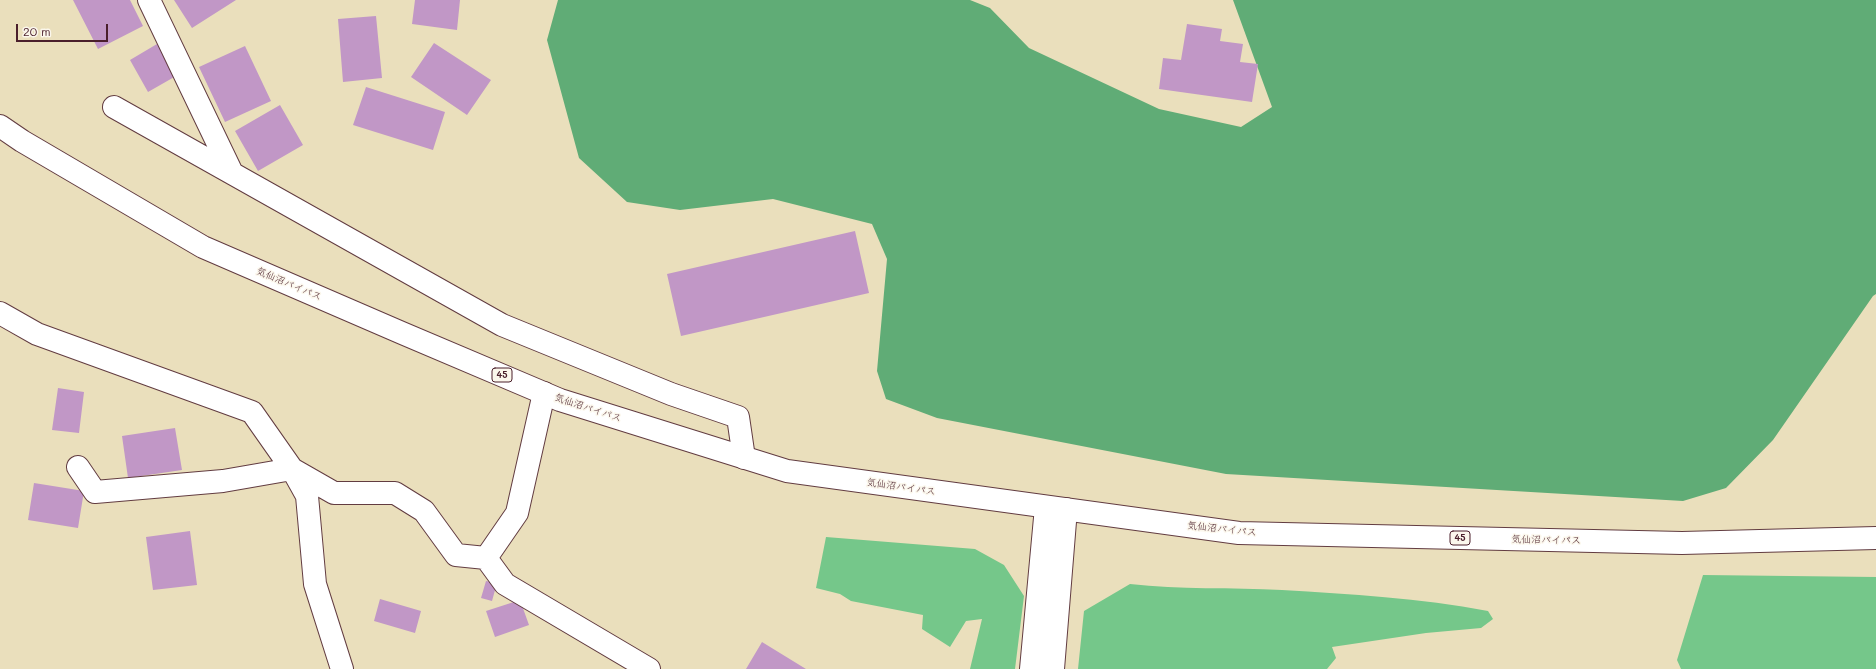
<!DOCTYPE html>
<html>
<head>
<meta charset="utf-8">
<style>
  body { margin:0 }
  #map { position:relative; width:1876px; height:669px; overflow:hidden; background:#eadfbc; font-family:Mali,sans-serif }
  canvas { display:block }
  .scale { position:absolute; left:16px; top:24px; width:92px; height:18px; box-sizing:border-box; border:2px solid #4a1f2b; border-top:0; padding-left:5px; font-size:12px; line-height:14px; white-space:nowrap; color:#4a1f2b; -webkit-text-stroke:3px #fbf7ec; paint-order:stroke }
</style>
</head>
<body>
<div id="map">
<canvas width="1876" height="669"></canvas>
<div class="scale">20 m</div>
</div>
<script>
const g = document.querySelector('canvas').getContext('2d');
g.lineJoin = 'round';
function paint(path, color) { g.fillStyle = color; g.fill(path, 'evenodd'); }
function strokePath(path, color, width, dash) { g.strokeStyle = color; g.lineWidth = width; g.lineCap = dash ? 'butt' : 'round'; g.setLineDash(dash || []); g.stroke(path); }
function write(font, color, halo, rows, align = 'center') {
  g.font = font + ' Mali,"Klee One",sans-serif'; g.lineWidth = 3; g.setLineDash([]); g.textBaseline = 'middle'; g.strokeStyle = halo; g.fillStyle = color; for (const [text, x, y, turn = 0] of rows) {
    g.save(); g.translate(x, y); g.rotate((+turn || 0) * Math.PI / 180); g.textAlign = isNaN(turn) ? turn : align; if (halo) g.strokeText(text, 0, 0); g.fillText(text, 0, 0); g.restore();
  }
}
paint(new Path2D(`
  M826,537l149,12 29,16 20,31 -9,73h-45l12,-50 -16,2 -16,26 -28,-18 1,-14 -72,-14 -11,-7 -24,-6z
  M1703,575l173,2v92h-195l-4,-9z
  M1130,584c50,6 101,3 152,6 68,4 138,8 206,21l5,8 -12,9 -55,5 -94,14 4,11 -9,11h-249l6,-58z`), '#75c78a');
paint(new Path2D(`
  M558,0h412l20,8 39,40 130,61 82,18 31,-20 -39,-107h643v294l-3,2 -100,144 -47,48 -43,13 -457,-27 -289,-56 -51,-19 -9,-28 10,-112 -15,-35 -99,-25 -93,11 -53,-8 -48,-44 -32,-118z`), '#60ac76');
paint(new Path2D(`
  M73,0h57l13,26 -45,23z
  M174,0h62l-44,28z
  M415,0h45l-3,30 -45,-6z
  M376,16l6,62 -39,4 -5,-63z
  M1187,24l35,5 -2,12 23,3 -3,18 18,2 -6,38 -93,-13 4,-31 18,2z
  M434,43l57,37 -24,35 -56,-38z
  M157,44l19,32 -28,16 -18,-32z
  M245,46l26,55 -46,21 -26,-55z
  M366,87l79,25 -12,38 -80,-25z
  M280,105l23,40 -45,26 -23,-40z
  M855,231l14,62 -188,43 -14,-62z
  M58,388l26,4 -5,41 -27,-3z
  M175,428l7,42 -54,8 -6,-42z
  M34,483l50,8 -6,37 -50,-8z
  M190,531l7,54 -44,5 -7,-53z
  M486,581l11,2 -5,18 -11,-3z
  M380,599l41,12 -6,22 -41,-12z
  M520,600l9,25 -34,12 -9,-26z
  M762,642l44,27h-60z`), '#c197c6');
const street = new Path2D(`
  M149,0l83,173
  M114,107l388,218 169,69 67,23 6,41
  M0,313l37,21 215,78 40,57 42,24h61l29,18 32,44 30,3 31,-45 27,-120
  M78,467l17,25 128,-11 69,-12 15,27 8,88 27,85
  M486,558l19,26 144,85`);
const secondary = new Path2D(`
  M1031,669l15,-162
  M1053,669l13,-160`);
const highway = new Path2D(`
  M0,126l22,15 181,106 199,86 158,67 227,71 452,62 443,10 194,-5`);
strokePath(street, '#623c41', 24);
strokePath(secondary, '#623c41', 24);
strokePath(highway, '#623c41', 24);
strokePath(street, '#fff', 22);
strokePath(secondary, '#fff', 22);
strokePath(highway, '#fff', 22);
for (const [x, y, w] of [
  [502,375,20],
  [1460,538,20]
]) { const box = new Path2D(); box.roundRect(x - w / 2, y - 7, w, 14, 3); g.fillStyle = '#fbf7ec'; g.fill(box); strokePath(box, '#4a1f2b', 1); }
write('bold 9px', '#4a1f2b', null, [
  ["45",502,375],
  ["45",1460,538]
]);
write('10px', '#4a1f2b', '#fbf7ec', [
  ["気仙沼バイパス",289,284,23],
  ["気仙沼バイパス",588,408,18],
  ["気仙沼バイパス",901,487,8],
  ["気仙沼バイパス",1222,529,6],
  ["気仙沼バイパス",1546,540,1]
]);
</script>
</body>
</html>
